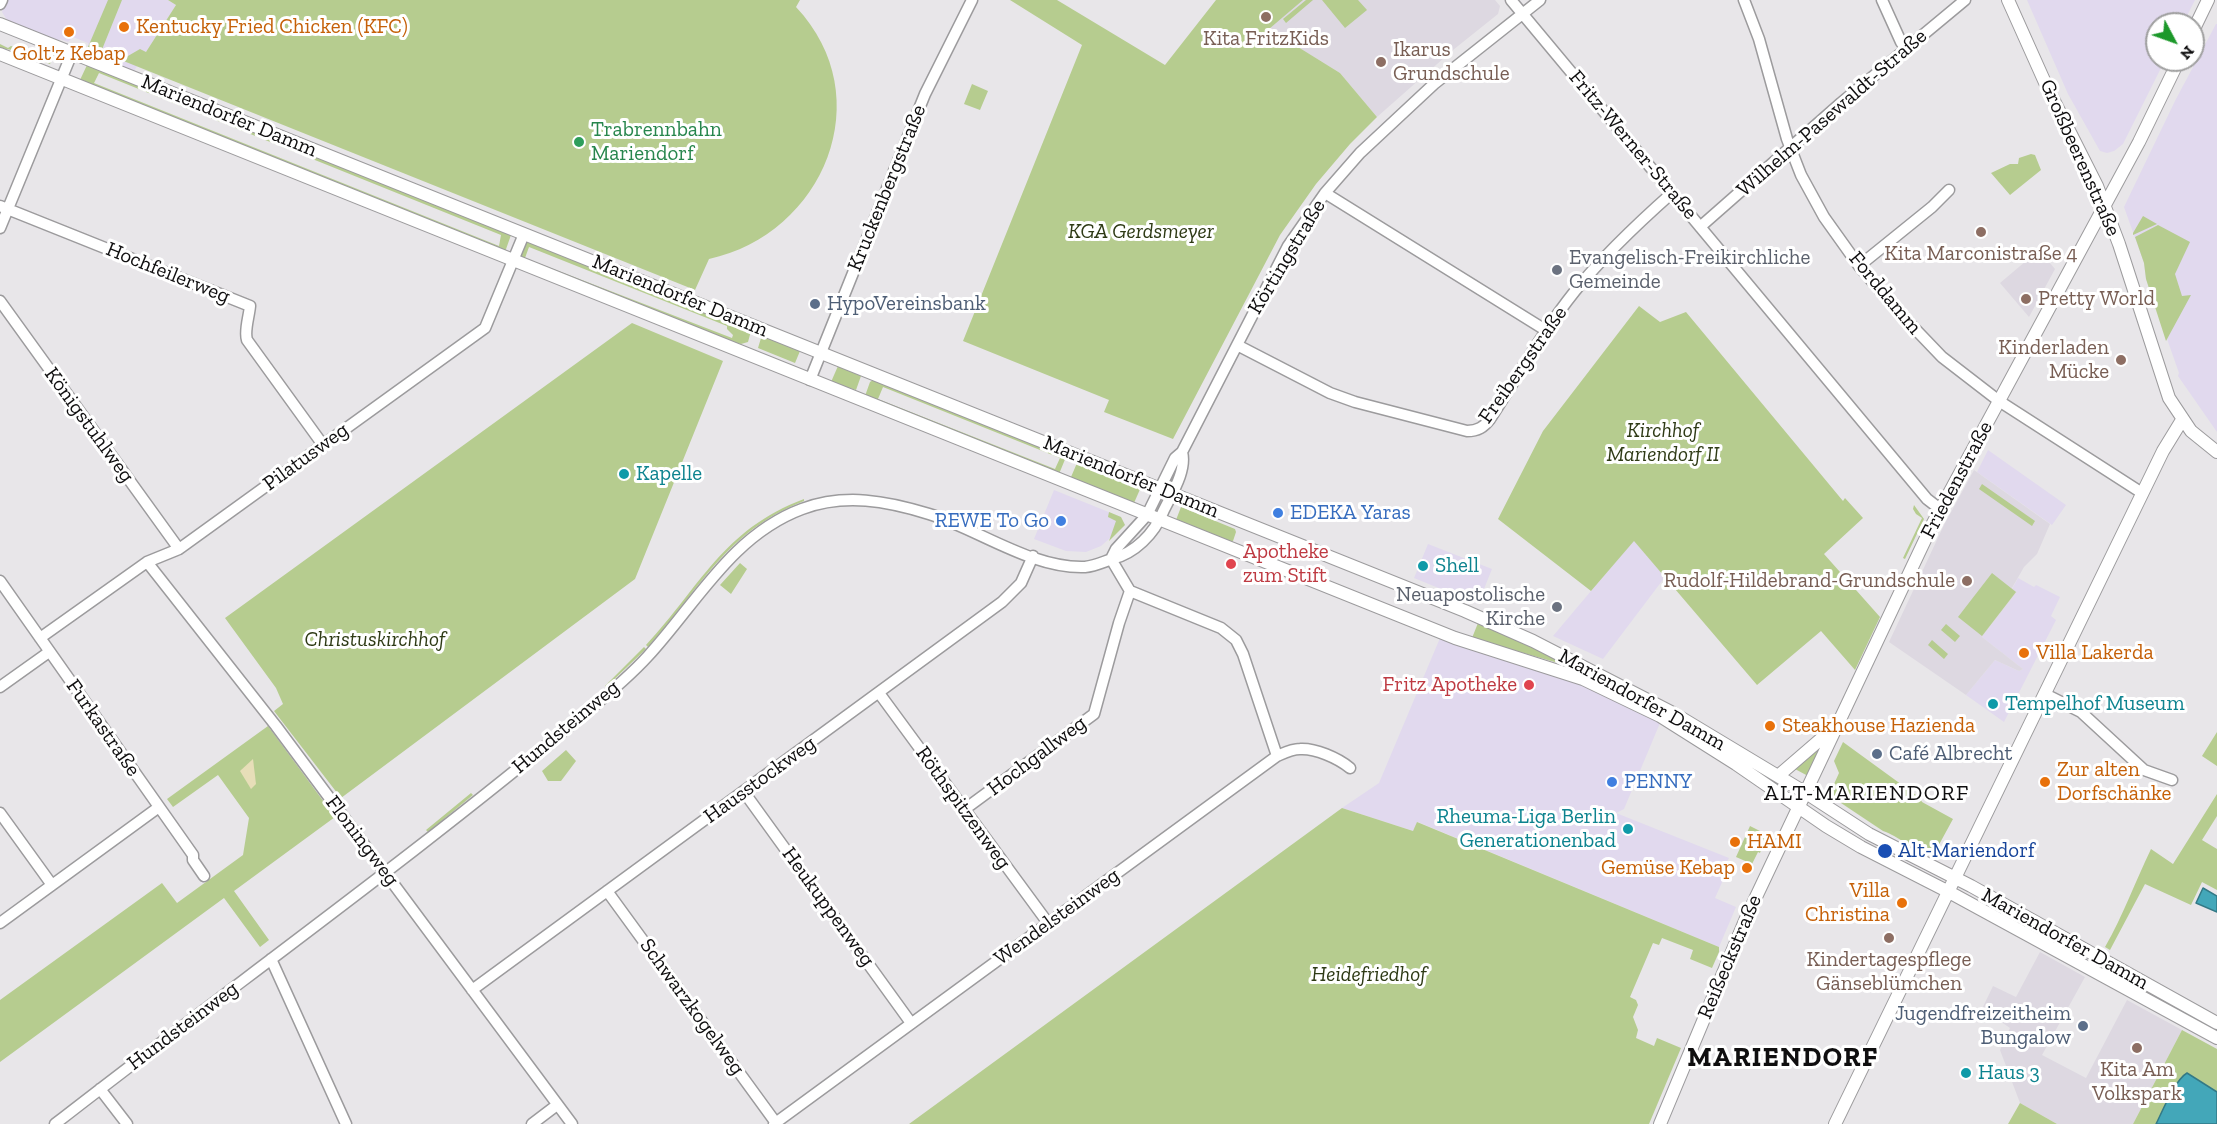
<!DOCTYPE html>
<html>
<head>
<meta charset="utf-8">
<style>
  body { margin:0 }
  #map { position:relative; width:2217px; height:1124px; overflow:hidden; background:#e8e6e9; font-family:"Zilla Slab",serif }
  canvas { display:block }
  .north { position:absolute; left:2145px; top:12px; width:60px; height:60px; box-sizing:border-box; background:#fff; border:2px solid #9f9f9f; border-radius:50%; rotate:131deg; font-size:16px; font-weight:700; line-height:24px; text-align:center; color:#0f0e0f }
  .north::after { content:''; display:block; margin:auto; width:21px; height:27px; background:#1c982a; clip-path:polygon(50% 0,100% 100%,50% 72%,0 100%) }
</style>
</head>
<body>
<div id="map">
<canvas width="2217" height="1124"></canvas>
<div class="north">N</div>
</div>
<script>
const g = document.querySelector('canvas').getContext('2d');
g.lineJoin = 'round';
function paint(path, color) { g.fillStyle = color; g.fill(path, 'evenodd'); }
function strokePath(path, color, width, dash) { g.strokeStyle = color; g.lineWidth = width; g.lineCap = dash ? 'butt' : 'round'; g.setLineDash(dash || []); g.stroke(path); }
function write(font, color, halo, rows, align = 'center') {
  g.font = font + ' "Zilla Slab",serif'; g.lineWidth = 6; g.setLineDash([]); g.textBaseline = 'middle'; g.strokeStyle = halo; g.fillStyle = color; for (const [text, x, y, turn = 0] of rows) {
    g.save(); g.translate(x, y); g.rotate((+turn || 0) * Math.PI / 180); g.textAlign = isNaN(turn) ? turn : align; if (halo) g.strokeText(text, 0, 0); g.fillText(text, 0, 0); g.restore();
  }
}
paint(new Path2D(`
  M6,0h162l8,5 -42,66 -39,-15 1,-2 -8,-4v-7l-15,-6 -5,5 -8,-3 -1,2 -52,-21 -5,-8z
  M2027,0h168l-12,24h-26v36h8l-42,84 -9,7 -7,2 -7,-2 -32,-57z
  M2216,24h1v408l-39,-56 1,-3 -33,-94 -2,-16 -20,-56 52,-108z
  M1988,450l78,55 -14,20 -75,-53z
  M1054,490l67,27 4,8 -24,21 -15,6 -20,-1 -32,-12z
  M1634,540l31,37 -62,82 -50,-23z
  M1428,544l64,25 -14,35 -64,-26z
  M2018,578l16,9 2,-2 24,12 -9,19 5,4 -52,102 -38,-27 29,-35 24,11 4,-2 -41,-32 35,-45 -5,-3z
  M1440,638l40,15 102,32 34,15 44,23 -36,86 -8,4 113,45 -5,9 4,2 -13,29 21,9 -17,40 -301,-125 -5,9 -71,-23 37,-25z`), '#e1d9ee');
paint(new Path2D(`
  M1221,0h274l5,6 -2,8 -45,36 -76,67 -37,-44z
  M2039,250l16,19 -26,48 -29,-34z
  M1974,470l76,54 -13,30 -13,13 -12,21 5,4 -35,45 41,32 -4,2 -24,-11 -29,35 -77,-53 55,-117z
  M2040,952l45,25 -43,78 44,23 41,-78 55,30 -49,94h-76l-37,-21 -20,-53 10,-22 -28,-19 11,-23 23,11z`), '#ddd8e1');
paint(new Path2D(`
  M108,0h14l-21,52 -13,-5z
  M168,0h632l-4,7c85,90 28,227 -87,252l-14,31 -574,-230 19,-11 6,3 30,-47z
  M1010,0h47l108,65 51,-65h87l-34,29 71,44 37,44 -27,27 -34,40 -36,51 -107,204 -69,-27 5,-12 -146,-59 119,-296z
  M1306,0h7l-27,23 -3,-4z
  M1322,0h36l9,10 -22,18z
  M0,44l8,4 3,-2 23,8 14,-5 7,3 -5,12 -32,-13 -18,-3z
  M87,65l424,170 -6,17 -425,-172zM99,73l402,162 -2,11 -405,-163z
  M972,84l16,7 -8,19 -16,-6z
  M2031,154l4,1 6,15 -31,25 -19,-22 19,-9h8l1,-6z
  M2143,216l14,8 -24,11v-2z
  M2158,225l32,17 -15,32 7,22 9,-1 -25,46 -20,-62 -2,-16 -9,-26z
  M527,242l224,89 -3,11 -7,2 -15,-3 -206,-84zM529,247l198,79v3l6,6 -1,3 -207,-80z
  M1639,306l21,16 26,-10 157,189 2,-3 18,20 -39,36 56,63 -25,53 -34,-39 -64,54 -123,-144 -43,50 -93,-72 45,-88z
  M632,323l91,38 -88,218 -294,219 -67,-87 9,-7 -7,-16 -51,-70z
  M763,336l37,15 -5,12 -37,-15 3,-10z
  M838,366l23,10 -5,14 -25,-8z
  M873,380l193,77 -7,17 -194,-78 5,-14zM883,387l177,71 -5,11 -177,-70z
  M1079,462l62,25 -7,16 -61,-24 -2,-2 6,-14z
  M1982,484l53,37 -3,5 -53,-37z
  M804,499v2c-78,30 -104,88 -156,146l-2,-2c55,-59 76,-115 158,-146z
  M1914,505l10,14 -19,40 -2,-1 19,-40 -6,-4 -3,-5z
  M1181,507l54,22 1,3 -3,9 -3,1 -54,-22z
  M1109,512l12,5 4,8 -16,16 7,-20 -8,-4z
  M740,563l7,6 -16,25 -11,-9z
  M1992,573l24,19 -34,44 -24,-19z
  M1478,623l81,37 1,2 -2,1 -86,-25z
  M1946,624l14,12 -5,6 -14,-12z
  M1932,640l16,14 -4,5 -16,-14z
  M644,647l2,2 -40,38 -1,-1z
  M268,726l67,91 -101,74 35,49 -9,7 -36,-49 -224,164v-62l162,-117 15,20 66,-48 6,-37 -31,-43 -45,32 -6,-8z
  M2217,732v34l-15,-10z
  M1843,742l77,56 2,4 31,17 -18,33c-17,5 -35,-16 -52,-21l-54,-36 10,-22 -5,-12z
  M1819,748l-11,28 -13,-7z
  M566,750l10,11 -15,20h-13l-6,-10z
  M471,793l2,2 -45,37 -2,-2z
  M2217,794v22l-15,24 15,9v41l-15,-8 -11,23 -46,-21 -35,66 -5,-3c18,-31 30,-65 46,-98l22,15z
  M1342,808l71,23 4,-9 302,125v5l-7,16 -22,-9 3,-9 -31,-12 -3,7 -6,-2 -23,54 6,3 2,5 -5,12 5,13 -2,8 18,8 3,-8 24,10 -32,76h-740z
  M1750,826l12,6 3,7 -5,14 -2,-1 -6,12 -16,-7z
  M2182,1030l35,19v75h-84z
  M2020,1103l37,21h-49z`), '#b6cc8f');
paint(new Path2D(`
  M253,759l3,25 -5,5 -11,-18z`), '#e7deb8');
const water = new Path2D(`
  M2203,888l14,8v16l-21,-9z
  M2187,1073l30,19v32h-61c7,-14 19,-44 31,-51z`);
paint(water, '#43a7b9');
strokePath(water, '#337986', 1.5);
const minor = new Path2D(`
  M1511,0l416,499 13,10
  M1744,0l15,39 28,100 14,36 23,42 35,49 37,43 46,48 57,44 143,92
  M1882,0l19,42 5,7
  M0,4l2,-4
  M1325,193l222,138
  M0,206l250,100c-1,11 -6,25 -3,34l76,105
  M1700,227l141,-124 124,-103
  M0,228l72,-175
  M1859,266l73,-59 17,-17
  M0,301l179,248
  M1237,345l93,48 25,9 112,29c11,0 17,-4 23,-12 28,-43 53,-88 85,-128 29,-36 62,-67 97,-98
  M810,380l115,-286 47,-94
  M1111,559l5,-10 31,-34 28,-57 7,-6 106,-206 37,-53 35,-40 74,-69 106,-84
  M1111,559l19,32 91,37 15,12 7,14 34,102
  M147,562l129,164 296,398
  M0,581l193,274v5l11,16
  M40,638l107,-76 32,-13 306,-221 39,-94
  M0,687l49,-35
  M879,693l169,230
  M2045,694l36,18 63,58 28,10
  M744,792l167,231
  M965,809l129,-95 25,-91 11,-32
  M0,813l52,72
  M607,891l169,232
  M0,923l159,-116
  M271,959l75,165
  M472,990l530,-388 19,-19 12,-27
  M100,1089l27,35
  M55,1124c176,-137 358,-267 529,-410 22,-18 45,-37 64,-58 48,-52 84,-121 154,-147 43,-16 85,-8 127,5 49,15 103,55 156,53 10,-1 18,-5 27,-8 23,-6 42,-25 51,-47 8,-17 24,-41 19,-60
  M532,1124l25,-19
  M774,1124l503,-368c7,-3 15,-7 23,-7 15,-1 38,9 50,19`);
const major = new Path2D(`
  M2008,0l39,87 50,99 22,58 50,154 22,33 26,21
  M0,24l1465,587 68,30 140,72 133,80 63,41 102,52 246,137
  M2193,31l15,-31
  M0,54l1455,584 128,41 77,37 76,48 90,62 35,21 88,45 268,146
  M1778,776l58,-50
  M1660,1124l87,-208 186,-393 206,-381 40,-82
  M1835,1124l328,-673 19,-31`);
strokePath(minor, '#9c9b9d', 13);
strokePath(major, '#9c9b9d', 14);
strokePath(minor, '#fff', 10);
strokePath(major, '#fff', 12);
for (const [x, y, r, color] of [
  [1266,17,6,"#8d6e63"],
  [124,27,6,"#e8710a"],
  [69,32,6,"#e8710a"],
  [1381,62,6,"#8d6e63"],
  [579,142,6,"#2e9e5b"],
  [1981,232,6,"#8d6e63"],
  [1557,270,6,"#6b7280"],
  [2026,299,6,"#8d6e63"],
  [815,304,6,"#5c6f8a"],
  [2121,360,6,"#8d6e63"],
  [624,474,6,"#0f9aa8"],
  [1278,513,6,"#3f7fe0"],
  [1061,521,6,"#3f7fe0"],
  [1231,564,6,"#e0444e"],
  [1423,566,6,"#0f9aa8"],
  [1967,581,6,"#8d6e63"],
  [1557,607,6,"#6b7280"],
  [2024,653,6,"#e8710a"],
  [1529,685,6,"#e0444e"],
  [1993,704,6,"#0f9aa8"],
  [1770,726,6,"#e8710a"],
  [1877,754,6,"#5c6f8a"],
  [1612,782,6,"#3f7fe0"],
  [2045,782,6,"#e8710a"],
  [1628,829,6,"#0f9aa8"],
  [1735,842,6,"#e8710a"],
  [1885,851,8,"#1a4fb4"],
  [1747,868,6,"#e8710a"],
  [1902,903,6,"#e8710a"],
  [1889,938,6,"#8d6e63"],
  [2083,1026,6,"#5c6f8a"],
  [2137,1048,6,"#8d6e63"],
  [1966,1073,6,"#0f9aa8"]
]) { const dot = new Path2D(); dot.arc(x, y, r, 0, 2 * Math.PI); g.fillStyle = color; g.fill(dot); strokePath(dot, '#fff', 2); }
write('21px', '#c56008', '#fff', [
  ["Kentucky Fried Chicken (KFC)",136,27],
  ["Golt'z Kebap",69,54,"center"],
  ["Villa Lakerda",2036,653],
  ["Steakhouse Hazienda",1782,726],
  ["Zur alten",2057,770],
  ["Dorfschänke",2057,794],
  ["HAMI",1747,842],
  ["Gemüse Kebap",1735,868,"right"],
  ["Villa",1890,891,"right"],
  ["Christina",1890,915,"right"]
], 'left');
write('21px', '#785e54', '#fff', [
  ["Kita FritzKids",1266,39],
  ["Ikarus",1393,50,"left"],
  ["Grundschule",1393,74,"left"],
  ["Kita Marconistraße 4",1981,254],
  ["Pretty World",2038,299,"left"],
  ["Kinderladen",2109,348,"right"],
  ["Mücke",2109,372,"right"],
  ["Rudolf-Hildebrand-Grundschule",1955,581,"right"],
  ["Kindertagespflege",1889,960],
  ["Gänseblümchen",1889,984],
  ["Kita Am",2137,1070],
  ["Volkspark",2137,1094]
]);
write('21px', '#0f0e0f', '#fff', [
  ["Wilhelm-Pasewaldt-Straße",1832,113,-41],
  ["Mariendorfer Damm",229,116,22],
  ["Fritz-Werner-Straße",1633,145,50],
  ["Großbeerenstraße",2080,158,66],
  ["Kruckenbergstraße",887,188,-68],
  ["Körtingstraße",1287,257,-59],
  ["Hochfeilerweg",168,273,22],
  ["Forddamm",1885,293,50],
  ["Mariendorfer Damm",680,296,22],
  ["Freibergstraße",1523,365,-55],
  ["Königstuhlweg",89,425,54],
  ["Pilatusweg",306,457,-36],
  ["Mariendorfer Damm",1131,477,22],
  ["Friedenstraße",1957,480,-62],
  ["Mariendorfer Damm",1642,700,29],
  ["Hundsteinweg",566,727,-40],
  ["Furkastraße",103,728,55],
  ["Hochgallweg",1037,756,-37],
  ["Hausstockweg",760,780,-36],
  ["Röthspitzenweg",963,808,54],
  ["Floningweg",362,841,53],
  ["Heukuppenweg",828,907,54],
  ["Wendelsteinweg",1057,917,-36],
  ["Mariendorfer Damm",2065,939,29],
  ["Reißeckstraße",1730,957,-67],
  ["Schwarzkogelweg",692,1007,54],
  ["Hundsteinweg",183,1026,-37]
]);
write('21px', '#27864d', '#fff', [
  ["Trabrennbahn",591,130],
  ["Mariendorf",591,154]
], 'left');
write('italic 21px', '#2e3a15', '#fff', [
  ["KGA Gerdsmeyer",1141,232],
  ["Kirchhof",1663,431],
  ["Mariendorf II",1663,455],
  ["Christuskirchhof",375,640],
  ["Heidefriedhof",1369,975]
]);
write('21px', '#5b616d', '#fff', [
  ["Evangelisch-Freikirchliche",1569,258],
  ["Gemeinde",1569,282],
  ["Neuapostolische",1545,595,"right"],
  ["Kirche",1545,619,"right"]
], 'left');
write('21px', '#4e5e75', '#fff', [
  ["HypoVereinsbank",827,304],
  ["Café Albrecht",1889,754],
  ["Jugendfreizeitheim",2071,1014,"right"],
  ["Bungalow",2071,1038,"right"]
], 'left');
write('21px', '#0d838f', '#fff', [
  ["Kapelle",636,474],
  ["Shell",1435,566],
  ["Tempelhof Museum",2005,704],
  ["Rheuma-Liga Berlin",1616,817,"right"],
  ["Generationenbad",1616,841,"right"],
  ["Haus 3",1978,1073]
], 'left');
write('21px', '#366cbe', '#fff', [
  ["EDEKA Yaras",1290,513],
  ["REWE To Go",1049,521,"right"],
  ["PENNY",1624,782]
], 'left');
write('21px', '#be3a42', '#fff', [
  ["Apotheke",1243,552],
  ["zum Stift",1243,576],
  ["Fritz Apotheke",1517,685,"right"]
], 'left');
write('21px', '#164399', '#fff', [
  ["Alt-Mariendorf",1898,851]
], 'left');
g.letterSpacing = '1.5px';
write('22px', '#0f0e0f', '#fff', [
  ["ALT-MARIENDORF",1867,794]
]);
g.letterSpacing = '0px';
g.letterSpacing = '1.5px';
write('bold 27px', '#0f0e0f', '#fff', [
  ["MARIENDORF",1783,1058]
]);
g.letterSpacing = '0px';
</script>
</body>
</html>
